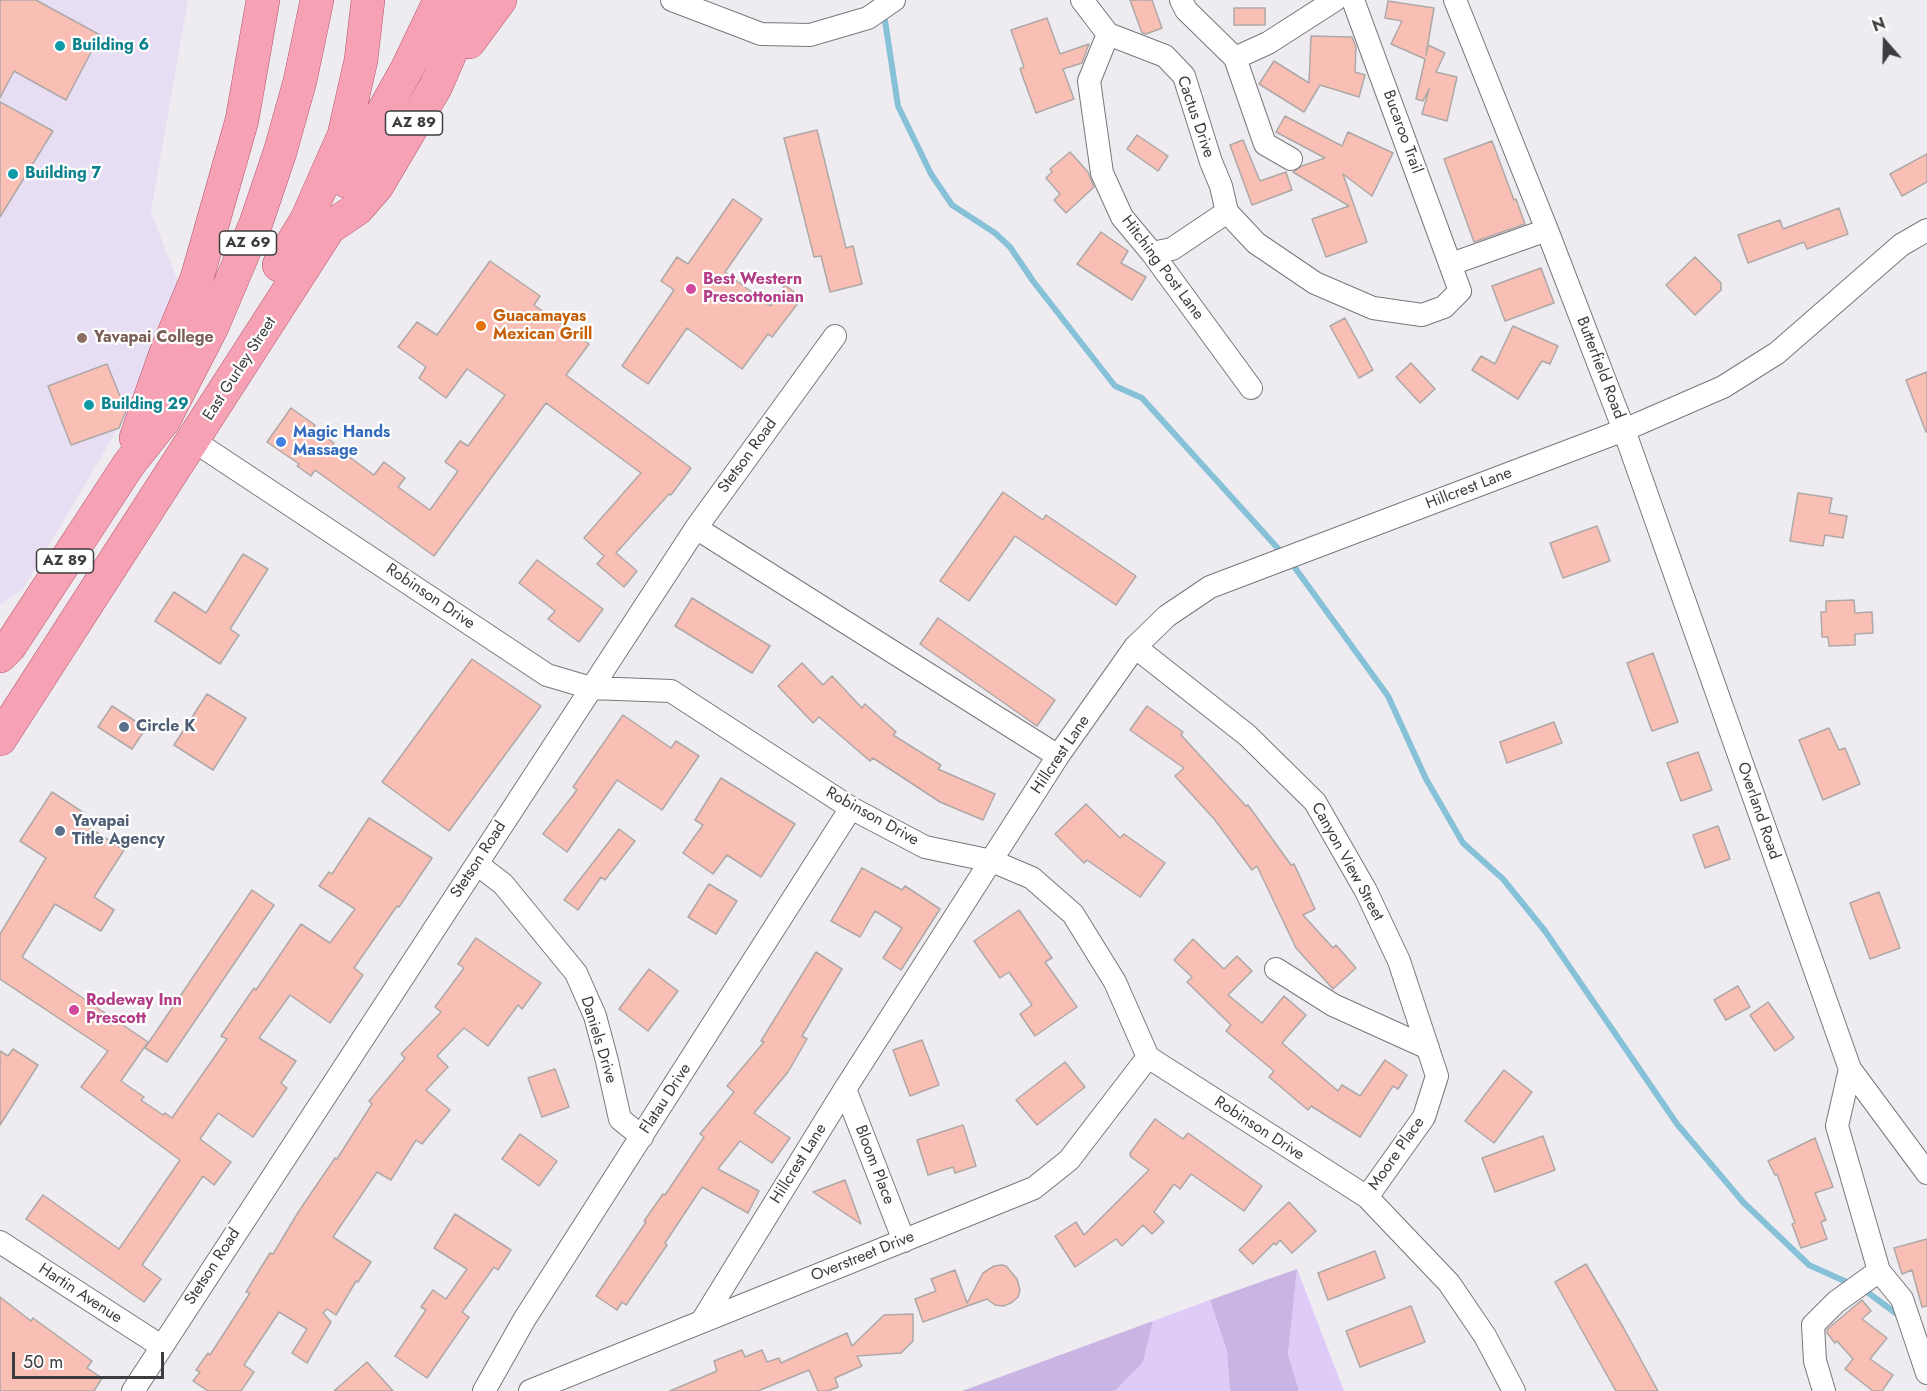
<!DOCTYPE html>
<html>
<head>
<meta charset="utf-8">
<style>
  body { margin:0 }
  #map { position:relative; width:1927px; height:1391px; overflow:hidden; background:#eeecf1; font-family:Jost,sans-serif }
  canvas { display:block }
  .north { position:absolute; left:1855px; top:12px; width:60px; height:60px; -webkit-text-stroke:4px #fff; paint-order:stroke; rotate:340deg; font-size:16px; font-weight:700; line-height:24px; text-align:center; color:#3d3c3e }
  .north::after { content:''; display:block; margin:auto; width:21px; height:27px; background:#3d3c3e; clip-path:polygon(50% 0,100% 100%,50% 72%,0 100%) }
  .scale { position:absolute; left:12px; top:1352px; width:152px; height:27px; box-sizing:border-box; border:3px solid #3d3c3e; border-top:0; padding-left:8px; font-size:18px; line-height:21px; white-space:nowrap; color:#3d3c3e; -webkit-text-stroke:4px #fff; paint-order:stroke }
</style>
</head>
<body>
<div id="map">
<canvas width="1927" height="1391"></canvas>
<div class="north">N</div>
<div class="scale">50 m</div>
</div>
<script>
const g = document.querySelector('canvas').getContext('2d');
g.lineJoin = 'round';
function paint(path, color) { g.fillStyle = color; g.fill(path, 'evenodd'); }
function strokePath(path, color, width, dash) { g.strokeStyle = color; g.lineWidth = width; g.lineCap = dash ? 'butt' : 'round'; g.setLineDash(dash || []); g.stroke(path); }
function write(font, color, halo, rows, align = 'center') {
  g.font = font + ' Jost,sans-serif'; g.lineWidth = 4.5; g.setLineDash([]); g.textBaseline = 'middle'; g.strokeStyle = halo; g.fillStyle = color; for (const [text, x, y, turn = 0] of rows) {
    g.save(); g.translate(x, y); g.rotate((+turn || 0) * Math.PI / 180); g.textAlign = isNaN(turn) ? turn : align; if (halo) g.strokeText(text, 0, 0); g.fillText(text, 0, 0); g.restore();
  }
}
paint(new Path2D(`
  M0,0h188l-37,212 32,83 -37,86 -123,208 -23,16z`), '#e8def3');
paint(new Path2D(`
  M1297,1269l47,122h-45l-11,-37z
  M1210,1300l17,51 3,40h-115l28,-29 10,-41z`), '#decbf8');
paint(new Path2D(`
  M1297,1269l-9,85 11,37h-69l-3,-40 -17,-51z
  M1153,1321l-10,41 -28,29h-153z`), '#c9b4e3');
strokePath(new Path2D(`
  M884,14l14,92 33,68 21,31 43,28 15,14 23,34 82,105 27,12 141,156
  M1290,561l98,135 38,83 37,64 40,36 42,52 132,193 66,78 66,63 42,19
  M1863,1289l38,28`), '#86c1d8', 6);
const building = new Path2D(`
  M0,0h36l64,35 -34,65 -52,-29 -14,27z
  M1130,0h22l10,28 -16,6 -4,-1z
  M1388,1l46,7 -8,47 2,-10 17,8 -9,19 21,5 -10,44 -25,-7 7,-25 -6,12 -7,-2 9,-40 -34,-15 11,-23 -17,-3z
  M1234,8h31v17h-31z
  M1047,18l13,36 29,-10 -7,19 -19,6 11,30 -38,14 -16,-44 4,-2 -13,-37z
  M1311,36l41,1 4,10 -1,25 10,3 -6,22 -39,-12 -16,27 -45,-28 15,-23 35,22z
  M0,102l53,29 -53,86z
  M1285,116l57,30 6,-14 45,21 -21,43 -29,-22 24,68 -41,15 -14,-38 37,-13 -56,-34 9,-6 23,-8 -49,-26z
  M817,130l29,118 7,-2 9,38 -32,8 -9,-36 -7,1 -30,-119z
  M1137,135l31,21 -10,15 -31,-22z
  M1243,140l17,41 26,-9 6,18 -40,15 -22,-60z
  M1492,141l22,59 2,-1 9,25 -51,18 -30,-83z
  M1070,152l18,20 6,15 -28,26 -12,-13 6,-6 -14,-16 6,-6 -2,-3z
  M1927,154v28l-25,14 -12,-22z
  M733,199l29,20 -37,53 45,34 15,-21 17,13 -30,39 -4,-3 -26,35 -55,-41 -39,56 -26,-18 52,-76 -13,-9 16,-24 11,7z
  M1839,208l9,26 -41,15 -3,-7 -56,21 -10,-28 42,-15 3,9z
  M1101,232l27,19 -7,12 25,14 -14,23 -55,-36z
  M1695,257l26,26v7l-26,25 -29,-30z
  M490,261l50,35 -6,9 55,39 -23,31 125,93 -20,27 -2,-1 -53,59 21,18 -13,16 -27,-23 7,-8 -20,-18 57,-65 -95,-70 -112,153 -119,-86 -4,6 -14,-10 2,-2 -32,-22 24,-34 24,17 -2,3 21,15 -1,2 41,30 10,-13 21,16 -7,9 32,23 28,-39 -13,-9 15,-21 8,5 37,-51 -38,-26 -21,29 -27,-20 7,-11 -28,-20 19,-25 20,13z
  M1541,268l13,35 -49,18 -13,-35z
  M1345,318l28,52 -14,8 -29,-52z
  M1513,326l45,20 -8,18 -8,-3 -24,38 -46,-29 9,-14 14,8z
  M1411,363l24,26 -15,14 -24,-26z
  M107,364l19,47 -7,17 -48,17 -23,-59z
  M1927,372v60h-1l-20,-52z
  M1003,492l40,28 3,-5 90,61 -20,29 -101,-69 -46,65 -29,-20z
  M1798,493l34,5 -3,15 18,3 -4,22 -18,-3 -2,11 -33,-5z
  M1597,526l13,35 -47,17 -13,-35z
  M243,554l25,15 -38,60 9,6 -19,29 -65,-43 19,-29 32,21z
  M537,560l66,49 -24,33 -31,-23 7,-8 -36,-28z
  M692,598l78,48 -18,27 -77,-47z
  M1854,600l1,13 17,-1 1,21 -18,1v11l-26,1 -1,-9h-6l-1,-25h5v-11z
  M938,618l117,82 -18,26 -117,-82z
  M1653,653l25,69 -26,9 -25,-68z
  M472,659l69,47 -92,125 -67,-49z
  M802,663l21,22 9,-9 30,32 3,-4 31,28 -3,3 48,30 -3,4 57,25 -12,26 -43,-18 -67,-44 -3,3 -51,-44 -6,6 -35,-37z
  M207,694l39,24 -33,52 -39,-25z
  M112,706l34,22 -14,21 -34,-22z
  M1147,706l36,26 -2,3 65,71 2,-1 43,60 3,-1 21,45 -12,6 30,33 3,-3 20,23 -23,21 -37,-41 -39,-82 -5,4 -37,-50 -40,-44 9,-8 -54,-38z
  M623,715l48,33 5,-7 23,15 -37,54 -45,-30 -50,72 -24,-18 34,-44 -4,-3z
  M1554,722l8,21 -55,20 -7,-21z
  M1829,728l10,22 6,-2 15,36 -37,16 -24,-60z
  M1698,752l14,38 -31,11 -14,-38z
  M721,778l74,46 -34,53 -34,-22 -14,19 -30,-21 20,-28 -8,-5z
  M52,792l32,21 -5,8 45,29 -30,47 20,13 -13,21 -46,-27 -33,53 126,85 -27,39 23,16 -3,3 22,15 2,-2 7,5 55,-79 -6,-3 33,-48 2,2 45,-66 29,19 25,-34 -36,-23 10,-14 3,2 37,-56 63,40 -33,49 -2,-1 -43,62 9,7 -33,48 -40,-28 -31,43 37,23 -15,22 6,5 -34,49 -35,-24 -18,26 31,23 -17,23 -11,-9 -61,89 19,14 -17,23 -118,-83 17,-24 76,54 61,-89 -99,-73 27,-36 -108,-72v-45l46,-76 -26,-17z
  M1086,804l34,34 4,-4 41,29 -25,34 -53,-37 -3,3 -29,-29z
  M1718,826l12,33 -25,9 -12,-33z
  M619,829l16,12 -30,39 -4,-3 -23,33 -14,-10z
  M862,868l40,22 3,-4 35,23 -39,61 -18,-12 19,-30 -27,-17 -15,26 -29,-16z
  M709,884l28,17 -21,33 -28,-17z
  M252,890l22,15 -107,157 -22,-14z
  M1879,892l21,56 -30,11 -20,-56z
  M1019,910l33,48 -7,4 32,45 -42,29 -15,-22 12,-9 -23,-33 -9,6 -26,-37z
  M476,938l65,45 -19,26 -4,-4 -30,41 -24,-18 -27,28 11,11 -22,23 24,20 -28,34 -6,-4 -25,40 -14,-8 -44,65 38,25 -13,20 -2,-1 -20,34 -9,-6 -4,4 8,9 -24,41 -15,-10 15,-24 -28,-17 -35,53 10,7 -13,19h-33l-15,-10 7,-9 -4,-2 12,-17 2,2 40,-62 -4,-1 24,-39 3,1 26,-43 36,-53 2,1 35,-55 -3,-3 36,-43 -4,-4 40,-42 -6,-5 29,-39 -6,-4z
  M1193,939l31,30 13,-13 15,15 -24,24 34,28 22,-27 22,19 -24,28 56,48 4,-6 18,11 25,-36 22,15 -9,14 -5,-3 -33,51 -49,-31 -3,4 -39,-33 5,-6 -48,-40 5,-6 -44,-43 5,-5 -18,-17z
  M816,952l26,17 -40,67 5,3 -19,33 -34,41 36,25 -18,25 -32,-22 -22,28 41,22 -11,22 -46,-26 -37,56 2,2 -41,60 -4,-3 -5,8 -21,-14 50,-74 -2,-1 19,-27 2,1 39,-58 -4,-3 34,-42 -7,-6 37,-44 -3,-1z
  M649,969l29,22 -30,40 -29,-22z
  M1738,986l12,21 -24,13 -12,-20z
  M1768,1002l26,36 -19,13 -25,-36z
  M922,1040l17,45 -29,11 -17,-46z
  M13,1049l25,16 -38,60v-74l8,5z
  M1065,1062l20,25 -48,38 -21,-25z
  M555,1069l14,38 -27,10 -14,-39z
  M1504,1070l28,22 -38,51 -29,-22z
  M1155,1119l28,20 5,-6 74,53 -18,25 -53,-37 -11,15 -6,-5 -20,28 10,10 -12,12 -9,-9 -21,21 -6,-7 -41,28 -20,-31 21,-14 8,13 65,-65 -18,-13 -1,-4z
  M963,1125l13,41 -21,7 -2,-6 -25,8 -11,-35z
  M520,1134l37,27 -18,25 -37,-27z
  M1543,1136l12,34 -60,22 -13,-34z
  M1815,1138l18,49 -18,6 11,27 -5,2 6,17 -26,9 -9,-24 3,-1 -18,-49 -2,1 -7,-14z
  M845,1180l16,44 -48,-32z
  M1289,1202l27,29 -24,22 -12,-13 -4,5 -2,-2 -21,21 -14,-14z
  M455,1214l56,36 -13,20 -4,-3 -32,45 7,5 -42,61 -32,-22 31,-46 -5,-3 12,-17 13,9 21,-30 -33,-21z
  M1927,1239v67l-5,1 -10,-37 -10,4 -8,-26z
  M1375,1251l10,27 -57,22 -10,-27z
  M1586,1264l37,63 35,64h-42l-22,-39 -39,-70z
  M1002,1265l4,1 11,13 3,11 -2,7 -7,6 -8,3 -8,-1 -8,-6 -64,23 -8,-23 21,-8 -5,-12 24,-9 12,33 16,-30 11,-7z
  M0,1297l31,24 2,-3 59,43 -5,7 15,10 -8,13h-94z
  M1862,1300l9,11 -9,8 25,19 -17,21 23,16 -11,16h-9l-28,-22 8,-10 -16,-18 -2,2 -8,-10v-3l4,-4z
  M1411,1306l14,36 -65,25 -14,-36z
  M913,1314v27l-12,12 -44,3 5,10 -27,12 3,9 -10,4h-10l-9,-21 -51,21h-88l47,-20 -3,-10 28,-11 3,7 17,-7 5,12 12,-4 2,5 66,-30 5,13 32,-31z
  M367,1362l26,29h-59z`);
paint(building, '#f9bfb5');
strokePath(building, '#aea8a7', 1.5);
const minor = new Path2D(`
  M672,0l89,34 49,1 58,-17 26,-18
  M1082,0l26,34 57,22 19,20 27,86 10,24 6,26
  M1181,0l5,10 49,48 30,86 26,15
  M1455,0l92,230 77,200 226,639 77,104
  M1108,34l-19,47 13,92 20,44 30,36 99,135
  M1235,58l33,-15 67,-43
  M1227,212l29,31 59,40 58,25 49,7 22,-8 16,-16 -107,-291
  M1152,253l20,-4 55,-37
  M1451,264l96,-34
  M194,441l353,234 44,13 80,3 180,117 74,39 67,14 40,17 41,36 42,68 33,75 219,140 82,86 36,53 29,55
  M696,528l362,228
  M1135,647l112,88 68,67 51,89 33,70 38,115 -13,41 -57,80
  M477,864l26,20 73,89 19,43 12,45 13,58 22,18
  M1276,969l57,36 95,43
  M1850,1069l-13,57 42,145 23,28 25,74
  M845,1089l59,152
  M0,1242l161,104
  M702,1321l143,-232 213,-333 77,-109 32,-31 43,-29 414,-157 99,-43 54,-34 124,-108 26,-15
  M133,1391l563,-863 139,-192
  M484,1391l40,-71 327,-512
  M530,1391l504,-203 35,-28 79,-103
  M1824,1391l-9,-30 -2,-36 23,-23 43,-31`);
const primary = new Path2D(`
  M469,42l31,-42
  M346,181l3,-9 58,-103 33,-69
  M279,265l27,-44 38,-86 17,-75 7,-60
  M136,438l31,-88 30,-72 45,-158 21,-120
  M0,656l10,-10 119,-182 35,-44 48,-93 44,-104 24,-71 20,-71 17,-81
  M0,739l329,-511 28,-19 20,-23 59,-100 37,-86`);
strokePath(minor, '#79777b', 24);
strokePath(primary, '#b2556b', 34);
strokePath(minor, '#fff', 22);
strokePath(primary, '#f7a1b5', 33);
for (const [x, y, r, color] of [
  [60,46,6,"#0f9aa8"],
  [13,174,6,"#0f9aa8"],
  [691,289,6,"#d1479c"],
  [481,326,6,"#e8710a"],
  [82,338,6,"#8d6e63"],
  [89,405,6,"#0f9aa8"],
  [281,442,6,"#3f7fe0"],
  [124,727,6,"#5c6f8a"],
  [60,831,6,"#5c6f8a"],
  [74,1010,6,"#d1479c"]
]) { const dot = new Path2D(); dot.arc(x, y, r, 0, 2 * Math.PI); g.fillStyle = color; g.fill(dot); strokePath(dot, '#fff', 2); }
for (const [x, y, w] of [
  [414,123,57],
  [248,243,57],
  [65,561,57]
]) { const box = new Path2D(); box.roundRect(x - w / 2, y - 12, w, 24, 4.5); g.fillStyle = '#fff'; g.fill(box); strokePath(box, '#3d3c3e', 1.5); }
write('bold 15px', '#3d3c3e', null, [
  ["AZ 89",414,123],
  ["AZ 69",248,243],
  ["AZ 89",65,561]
]);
write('bold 16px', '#0d838f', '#fff', [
  ["Building 6",72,46],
  ["Building 7",25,174],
  ["Building 29",101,405]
], 'left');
write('16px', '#3d3c3e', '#fff', [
  ["Cactus Drive",1195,117,71],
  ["Bucaroo Trail",1402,132,70],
  ["Hitching Post Lane",1162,268,53],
  ["Butterfield Road",1600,368,69],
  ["East Gurley Street",240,369,-57],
  ["Stetson Road",748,456,-54],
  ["Hillcrest Lane",1469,489,-21],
  ["Robinson Drive",430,597,34],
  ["Hillcrest Lane",1061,755,-56],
  ["Overland Road",1758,811,71],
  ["Robinson Drive",872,817,29],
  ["Stetson Road",479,860,-57],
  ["Canyon View Street",1347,862,61],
  ["Daniels Drive",598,1040,73],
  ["Flatau Drive",666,1099,-57],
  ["Robinson Drive",1259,1129,33],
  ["Moore Place",1397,1154,-55],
  ["Hillcrest Lane",799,1164,-58],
  ["Bloom Place",874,1165,69],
  ["Overstreet Drive",863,1257,-22],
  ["Stetson Road",213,1267,-57],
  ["Hartin Avenue",80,1294,33]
]);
write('bold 16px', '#b23c85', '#fff', [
  ["Best Western",703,280],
  ["Prescottonian",703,298],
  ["Rodeway Inn",86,1001],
  ["Prescott",86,1019]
], 'left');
write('bold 16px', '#c56008', '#fff', [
  ["Guacamayas",493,317],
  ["Mexican Grill",493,335]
], 'left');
write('bold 16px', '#785e54', '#fff', [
  ["Yavapai College",94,338]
], 'left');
write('bold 16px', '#366cbe', '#fff', [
  ["Magic Hands",293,433],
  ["Massage",293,451]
], 'left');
write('bold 16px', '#4e5e75', '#fff', [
  ["Circle K",136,727],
  ["Yavapai",72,822],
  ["Title Agency",72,840]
], 'left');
</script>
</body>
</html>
